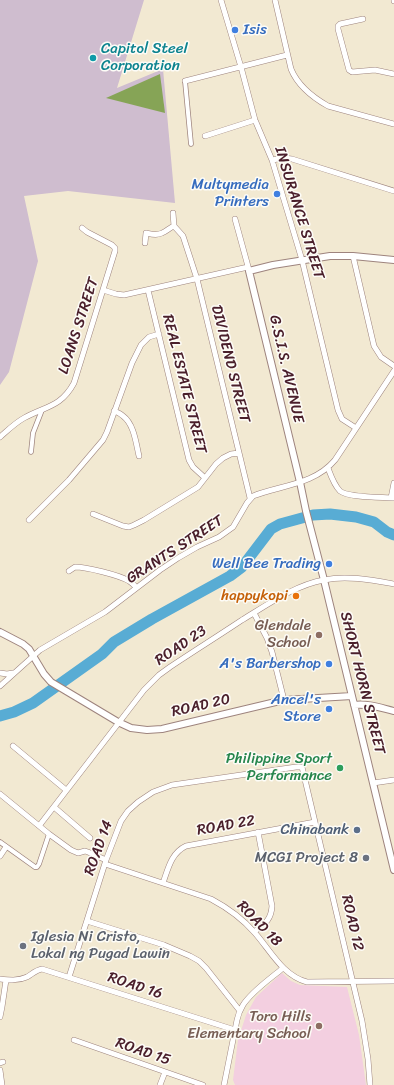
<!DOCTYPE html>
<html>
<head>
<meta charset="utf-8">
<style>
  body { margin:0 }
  canvas { display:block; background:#f2e9d2 }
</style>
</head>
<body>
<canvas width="394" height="1085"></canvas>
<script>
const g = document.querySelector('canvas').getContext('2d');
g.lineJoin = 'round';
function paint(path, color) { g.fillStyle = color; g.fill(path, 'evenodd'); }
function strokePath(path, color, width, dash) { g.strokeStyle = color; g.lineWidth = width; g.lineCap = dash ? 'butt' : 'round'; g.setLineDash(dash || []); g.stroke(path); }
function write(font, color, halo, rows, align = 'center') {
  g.font = font + ' Sriracha,sans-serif'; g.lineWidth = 3; g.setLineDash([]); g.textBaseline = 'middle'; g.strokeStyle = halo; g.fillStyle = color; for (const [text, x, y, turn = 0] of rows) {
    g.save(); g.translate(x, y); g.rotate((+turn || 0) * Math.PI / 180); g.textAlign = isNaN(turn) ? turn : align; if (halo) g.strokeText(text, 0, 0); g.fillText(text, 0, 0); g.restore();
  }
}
paint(new Path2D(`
  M282,973l9,8 9,4 47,2 12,48 7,50h-131l-2,-5 5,-40 8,-25 10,-18z`), '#f3cfe0');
paint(new Path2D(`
  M0,0h144l-27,88 46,-19 12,134 -107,-12 -44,5 14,65 -29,111 -9,13z`), '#cfbdcf');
paint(new Path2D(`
  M160,74l5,39 -59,-15z`), '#86a456');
strokePath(new Path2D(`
  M0,716l14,-4 19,-9 69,-49 12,-12 38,-23 78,-43 12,-9 29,-38 9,-5 33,-9 17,-1 26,3 18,5 13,10 7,3`), '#58acd4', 11);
const pedestrian = new Path2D(`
  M185,81l6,63
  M31,452l2,-19 9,-23
  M0,842l35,25h2l2,-3 10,-30`);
const minor = new Path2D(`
  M221,0l20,67 14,53 17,40 30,100 36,150 4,9 14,9
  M275,0l16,69c7,17 21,28 37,37l66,18
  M394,0v1
  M363,19l-23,5 -2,2v3l11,41 3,2 23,-2 19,4
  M185,81l102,-26
  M205,136l50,-16
  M272,160l12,-2 8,1 102,32
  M235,219l14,51
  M174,226l9,10 14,43 53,219
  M145,243l1,-10c5,1 11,3 16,0 5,-2 7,-5 12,-7l-1,-13
  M353,256l21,90 7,11 13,9
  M103,290l13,4 8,1 124,-28
  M148,290l41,170 4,7 12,11
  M114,411c3,1 7,3 9,5 11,8 13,27 16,40
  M0,437c8,-7 15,-14 24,-19 22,-12 37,-11 50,-35l41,-132v-3l-3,-3 -25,-13 -5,-4
  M328,468c3,8 6,17 12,23 9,7 42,6 54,7
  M391,498l3,-15
  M93,514l30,12 6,1 5,-2 10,-5 54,-33 18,-23 7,-6 8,-4 8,-1
  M29,520l40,-40 34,-40 4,-8 25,-69 9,-18 8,-8 10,-3
  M69,571l6,-4c11,0 44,8 54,14 2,1 5,4 7,6
  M254,613l13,25 5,14 12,48
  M0,673l7,1 6,-1
  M0,686l40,-36 65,-38 55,-42 18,-12 19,-11 22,-10 14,-10 14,-24 6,-7c28,-11 61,-11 82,-36l59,-89
  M13,746l53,44
  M373,783l21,-3
  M0,794l49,40 22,16 7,3 7,-2 3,1 18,8
  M54,807l36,31
  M39,826l105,-136 15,-15 11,-8c24,-16 48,-31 72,-47 25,-15 53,-35 82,-40 22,-5 48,0 70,4
  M0,856l6,-9
  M105,864l106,35c17,9 31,19 44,34 15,17 28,43 52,49l87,-1
  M163,883c5,-14 8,-30 23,-37l129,-24
  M87,921l77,24 26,11 9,5 7,7 34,43
  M254,932c10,-8 17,-11 18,-26l-14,-74
  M69,977l37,-117 15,-39 7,-10 10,-9 15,-10 19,-7 124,-18h6l13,55 47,199 6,38 2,26
  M0,979c9,1 18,2 27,-2 5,-3 9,-7 15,-8l193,61
  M0,1017l2,-10 4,-27
  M74,1040l129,45
  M0,1063l3,-1
  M0,1070l2,15
  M160,1085l5,-13
  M224,1085l13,-65c1,-5 3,-10 6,-15 9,-14 27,-26 40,-37`);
const tertiary = new Path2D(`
  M394,260l-41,-4h-23l-57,9 -24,6 51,211 6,29 18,69 70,290
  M0,632l23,12 6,5 15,25 7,8 67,40 13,6 16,2 15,-1 122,-29 68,-4
  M354,705c14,-2 27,3 40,6`);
strokePath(pedestrian, '#9e847e', 5.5);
strokePath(minor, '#9e847e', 6);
strokePath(tertiary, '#9e847e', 8);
strokePath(pedestrian, '#fff', 4);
strokePath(minor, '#fff', 5);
strokePath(tertiary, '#fff', 6);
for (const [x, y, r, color] of [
  [235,30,4,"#3f7fe0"],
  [93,58,4,"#0f9aa8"],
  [277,194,4,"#3f7fe0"],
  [329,564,4,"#3f7fe0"],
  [296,596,4,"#e8710a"],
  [319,635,4,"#8d6e63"],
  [329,664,4,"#3f7fe0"],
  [329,709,4,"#3f7fe0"],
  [340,768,4,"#2e9e5b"],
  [357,830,4,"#5c6f8a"],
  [366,858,4,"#6b7280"],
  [23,946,4,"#6b7280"],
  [319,1026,4,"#8d6e63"]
]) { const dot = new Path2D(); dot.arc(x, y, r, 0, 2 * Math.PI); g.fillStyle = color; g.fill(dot); strokePath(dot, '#fdfcf7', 1.5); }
write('15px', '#366cbe', '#fdfcf7', [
  ["Isis",243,30,"left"],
  ["Multymedia",269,185],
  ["Printers",269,202],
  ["Well Bee Trading",321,564],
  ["A's Barbershop",321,664],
  ["Ancel's",321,700],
  ["Store",321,717]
], 'right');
write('15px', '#0d838f', '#fdfcf7', [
  ["Capitol Steel",101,49],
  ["Corporation",101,66]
], 'left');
write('15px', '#4a1f2b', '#fdfcf7', [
  ["INSURANCE STREET",299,213,73],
  ["LOANS STREET",79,326,-72],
  ["DIVIDEND STREET",230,364,76],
  ["G.S.I.S. AVENUE",286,369,77],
  ["REAL ESTATE STREET",184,384,76],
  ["GRANTS STREET",175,550,-33],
  ["ROAD 23",181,646,-34],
  ["SHORT HORN STREET",362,683,76],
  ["ROAD 20",201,706,-13],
  ["ROAD 22",226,826,-10],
  ["ROAD 14",99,848,-70],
  ["ROAD 12",352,923,77],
  ["ROAD 18",259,924,46],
  ["ROAD 16",135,986,18],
  ["ROAD 15",143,1052,19]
]);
write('15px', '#c56008', '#fdfcf7', [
  ["happykopi",288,596]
], 'right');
write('15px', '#785e54', '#fdfcf7', [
  ["Glendale",311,626],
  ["School",311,643],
  ["Toro Hills",311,1017],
  ["Elementary School",311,1034]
], 'right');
write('15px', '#27864d', '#fdfcf7', [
  ["Philippine Sport",332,759],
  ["Performance",332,776]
], 'right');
write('15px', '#4e5e75', '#fdfcf7', [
  ["Chinabank",349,830]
], 'right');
write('15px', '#5b616d', '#fdfcf7', [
  ["MCGI Project 8",358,858],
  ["Iglesia Ni Cristo,",31,937,"left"],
  ["Lokal ng Pugad Lawin",31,954,"left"]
], 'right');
</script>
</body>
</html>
